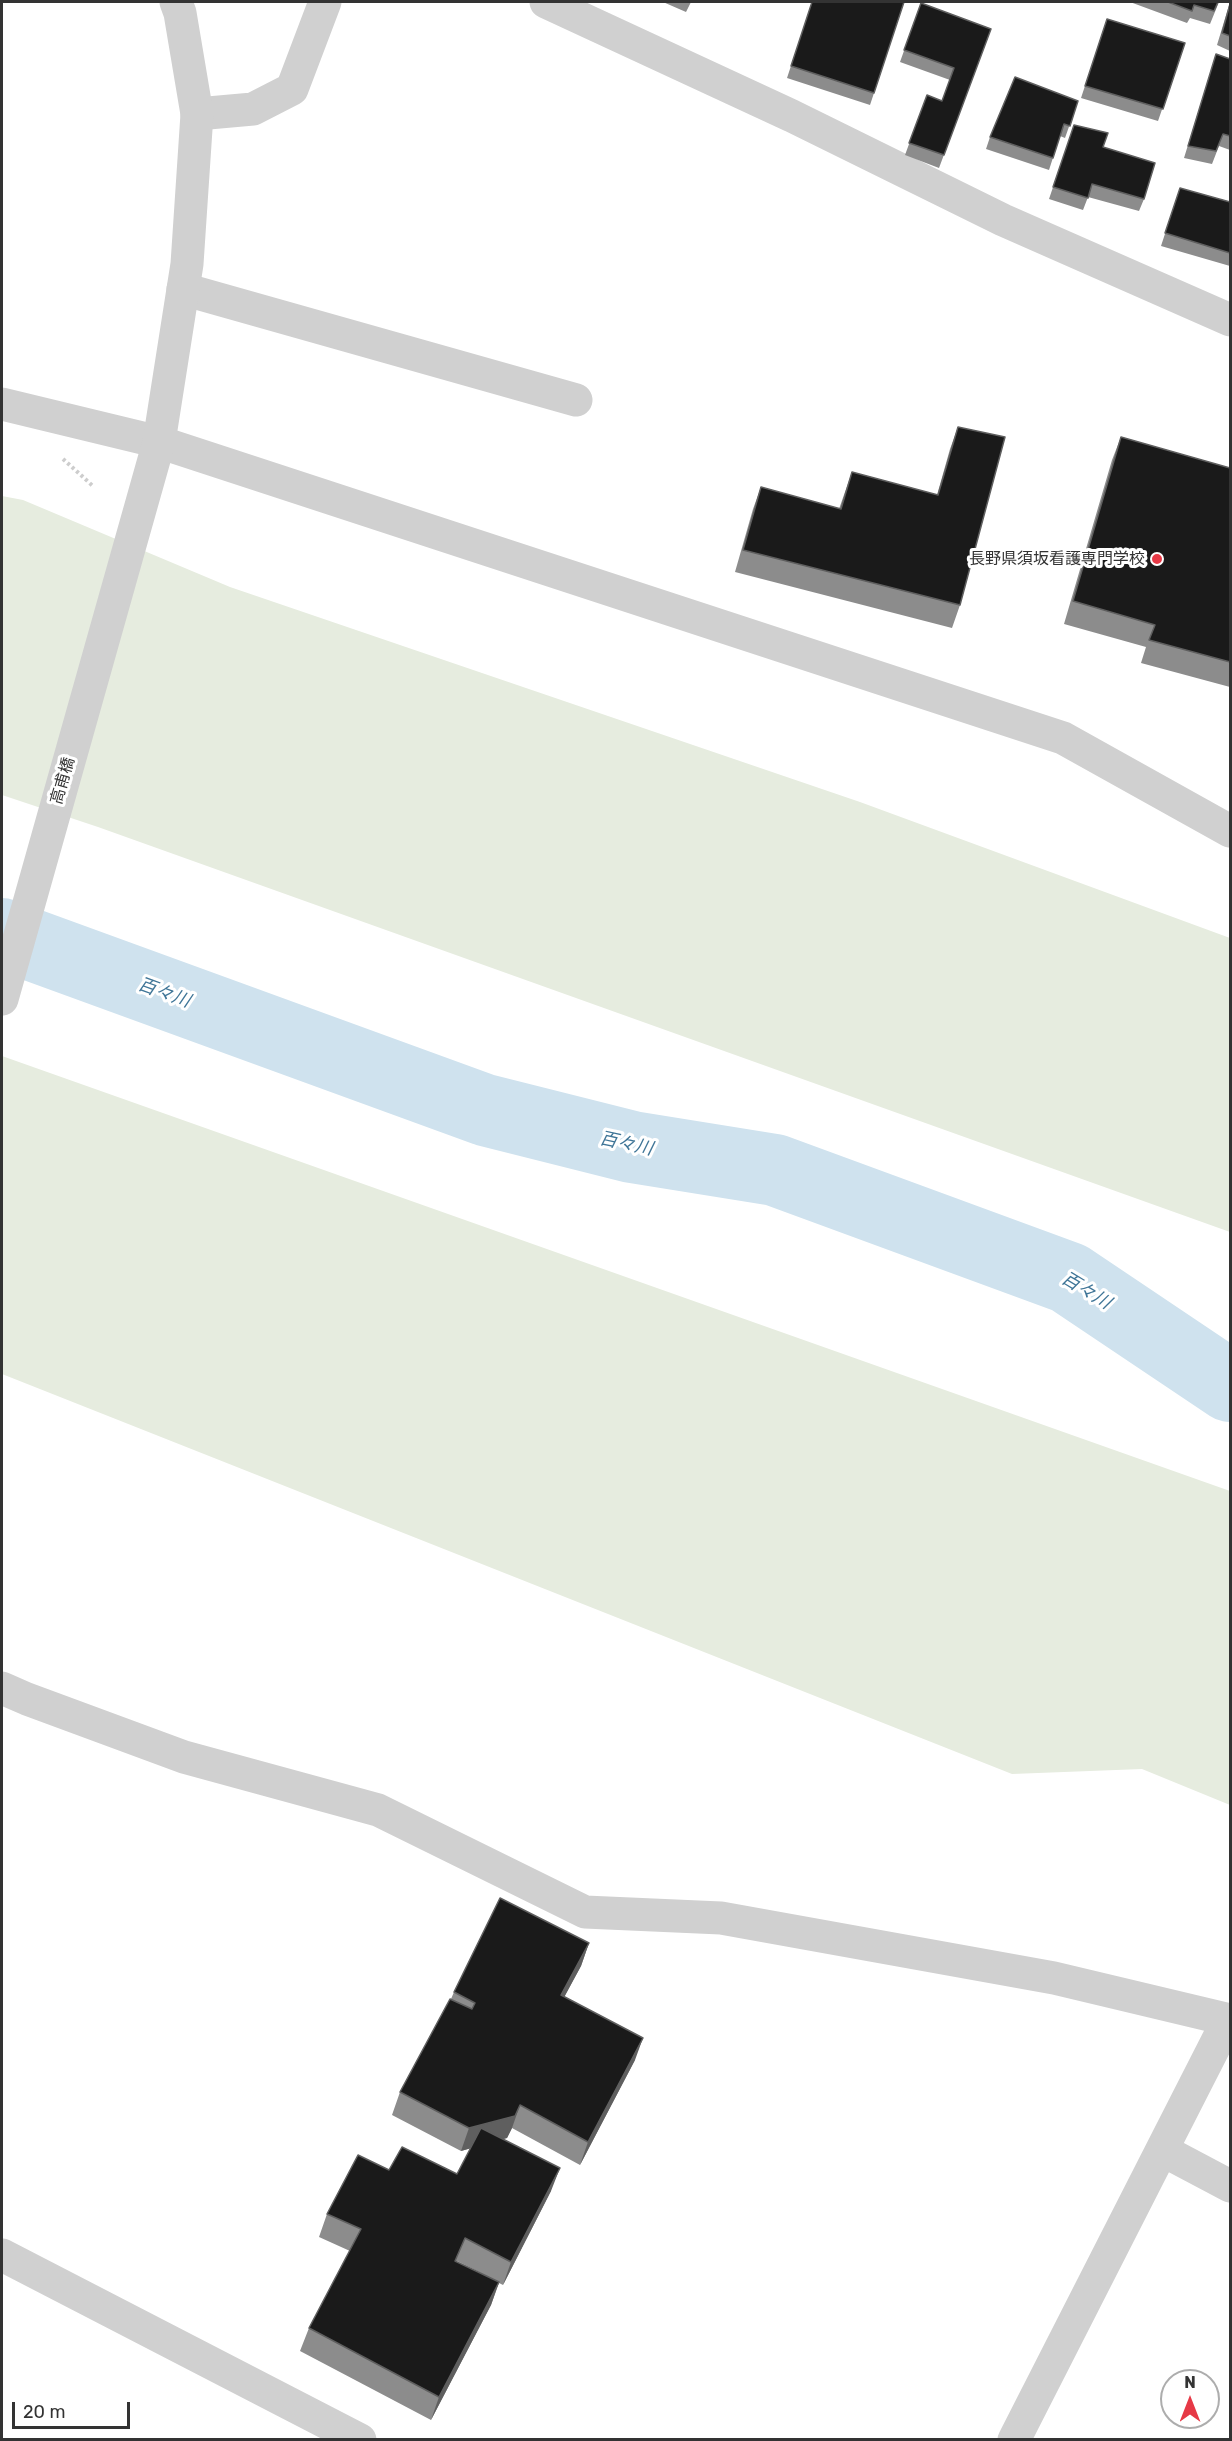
<!DOCTYPE html>
<html>
<head>
<meta charset="utf-8">
<style>
  body { margin:0 }
  #map { position:relative; width:1232px; height:2441px; overflow:hidden; background:#fff; font-family:Rubik,sans-serif }
  canvas { display:block }
  .frame { position:absolute; inset:0; border:3px solid #333; pointer-events:none }
  .north { position:absolute; left:1160px; top:2369px; width:60px; height:60px; box-sizing:border-box; background:#fff; border:2px solid #adadad; border-radius:50%; rotate:0deg; font-size:16px; font-weight:700; line-height:24px; text-align:center; color:#333 }
  .north::after { content:''; display:block; margin:auto; width:21px; height:27px; background:#e63946; clip-path:polygon(50% 0,100% 100%,50% 72%,0 100%) }
  .scale { position:absolute; left:12px; top:2402px; width:118px; height:27px; box-sizing:border-box; border:3px solid #333; border-top:0; padding-left:8px; font-size:18px; line-height:21px; white-space:nowrap; color:#333; -webkit-text-stroke:4px #fff; paint-order:stroke }
</style>
</head>
<body>
<div id="map">
<canvas width="1232" height="2441"></canvas>
<div class="frame"></div>
<div class="north">N</div>
<div class="scale">20 m</div>
</div>
<script>
const g = document.querySelector('canvas').getContext('2d');
g.lineJoin = 'round';
function paint(path, color) { g.fillStyle = color; g.fill(path, 'evenodd'); }
function strokePath(path, color, width, dash) { g.strokeStyle = color; g.lineWidth = width; g.lineCap = dash ? 'butt' : 'round'; g.setLineDash(dash || []); g.stroke(path); }
function write(font, color, halo, rows, align = 'center') {
  g.font = font + ' Rubik,"Noto Sans JP",sans-serif'; g.lineWidth = 6; g.setLineDash([]); g.textBaseline = 'middle'; g.strokeStyle = halo; g.fillStyle = color; for (const [text, x, y, turn = 0] of rows) {
    g.save(); g.translate(x, y); g.rotate((+turn || 0) * Math.PI / 180); g.textAlign = isNaN(turn) ? turn : align; if (halo) g.strokeText(text, 0, 0); g.fillText(text, 0, 0); g.restore();
  }
}
paint(new Path2D(`
  M2,496l21,4 207,87 630,215 370,136v294l-1132,-405 -96,-32z
  M2,1056l1228,435v314l-88,-36 -130,5 -1010,-400z`), '#e6ecdf');
strokePath(new Path2D(`
  M2,934l483,176 147,37 143,23 294,108 161,108`), '#cfe2ee', 72);
strokePath(new Path2D(`
  M63,459l31,28`), '#cdcdcd', 4, [3, 3]);
strokePath(new Path2D(`
  M546,2l246,114 211,104 227,100
  M197,114l56,-5 39,-20 33,-87
  M183,289l393,111
  M2,404l157,38 904,296 167,93
  M2,1688l25,11 157,58 194,53 207,102 136,6 333,60 176,42
  M1162,2150l68,36
  M2,2255l358,185
  M1014,2440l214,-420`), '#d0d0d0', 33);
strokePath(new Path2D(`
  M2,999l157,-557 28,-178 10,-150 -17,-101 -4,-11`), '#d0d0d0', 33);
paint(new Path2D(`
  M663,2h28l-5,10z
  M812,2l62,91 -4,12 -83,-27z
  M1130,2h89l-9,22 -20,-6 -3,5z
  M1230,2v49l-13,-6z
  M921,3l70,26 -52,139 -34,-13 22,-60 15,6 8,-21 -50,-18z
  M1107,19l78,24 -27,78 -77,-23z
  M1216,54l14,5v91l-11,-4 -7,18 -28,-6z
  M1078,101l-13,37 -5,-2 -11,34 -63,-21 4,-12z
  M1074,125l29,22 41,52 -5,12 -51,-14 -5,13 -34,-11z
  M1180,188l50,14v64l-69,-20z
  M958,427l2,178 -8,23 -217,-56 18,-63 8,-22 78,22 13,-37 85,23 13,-46z
  M1121,437l109,31v219l-89,-24 5,-16 -82,-23 48,-164z
  M589,1943l-8,23 -17,31 71,63 -55,105 -68,-37 -5,10 -4,1 48,52 -48,94 -4,-2 -8,22 -60,115 -131,-69 9,-23 41,-77 -31,-14 8,-23 62,-44 68,4 14,-26 -10,3 -69,-36 8,-23 51,-93 3,-7zM457,2261l26,13 -26,-12z`), '#8c8c8c');
paint(new Path2D(`
  M589,1943l-8,23 -28,52 8,-23z
  M643,2038l-8,22 -55,105 8,-23z
  M520,2105l-8,23 -5,10 -46,13 8,-23z
  M560,2168l-9,23 -48,94 8,-23z
  M499,2282l-8,23 -60,115 8,-23z`), '#5f5f5f');
const building = new Path2D(`
  M812,2h92l-30,91 -83,-27z
  M1168,2h50l-4,9 -20,-6 -2,6z
  M921,3l70,26 -47,126 -35,-12 18,-48 15,6 12,-33 -50,-18z
  M1230,4v32l-8,-3z
  M1107,19l78,24 -22,66 -78,-23z
  M1216,54l14,5v77l-7,-2 -7,17 -28,-5z
  M1015,77l63,24 -8,25 -6,-2 -11,34 -63,-21z
  M1074,125l34,8 -5,14 52,16 -11,36 -52,-15 -4,14 -35,-11z
  M1180,188l50,14v51l-65,-20z
  M958,427l47,10 -45,168 -217,-55 18,-63 80,22 11,-37 86,23z
  M1121,437l109,31v194l-81,-22 6,-15 -82,-24z
  M500,1898l89,45 -28,52 82,43 -55,104 -68,-37 -5,11 -46,12 -69,-36 50,-93 22,10 3,-6 -21,-11z
  M481,2128l79,40 -49,94 -46,-24 -10,23 44,21 -60,115 -130,-69 52,-99 -34,-15 31,-59 31,15 13,-23 55,27z`);
paint(building, '#1a1a1a');
strokePath(building, '#5f5f5f', 1.5);
for (const [x, y, r, color] of [
  [1157,559,6,"#e63946"]
]) { const dot = new Path2D(); dot.arc(x, y, r, 0, 2 * Math.PI); g.fillStyle = color; g.fill(dot); strokePath(dot, '#fff', 2); }
write('16px', '#333', '#fff', [
  ["長野県須坂看護専門学校",1145,559]
], 'right');
write('16px', '#333', '#fff', [
  ["高甫橋",63,781,-74]
]);
write('italic 18px', '#3f7597', '#fff', [
  ["百々川",164,993,20],
  ["百々川",626,1144,12],
  ["百々川",1086,1291,31]
]);
</script>
</body>
</html>
